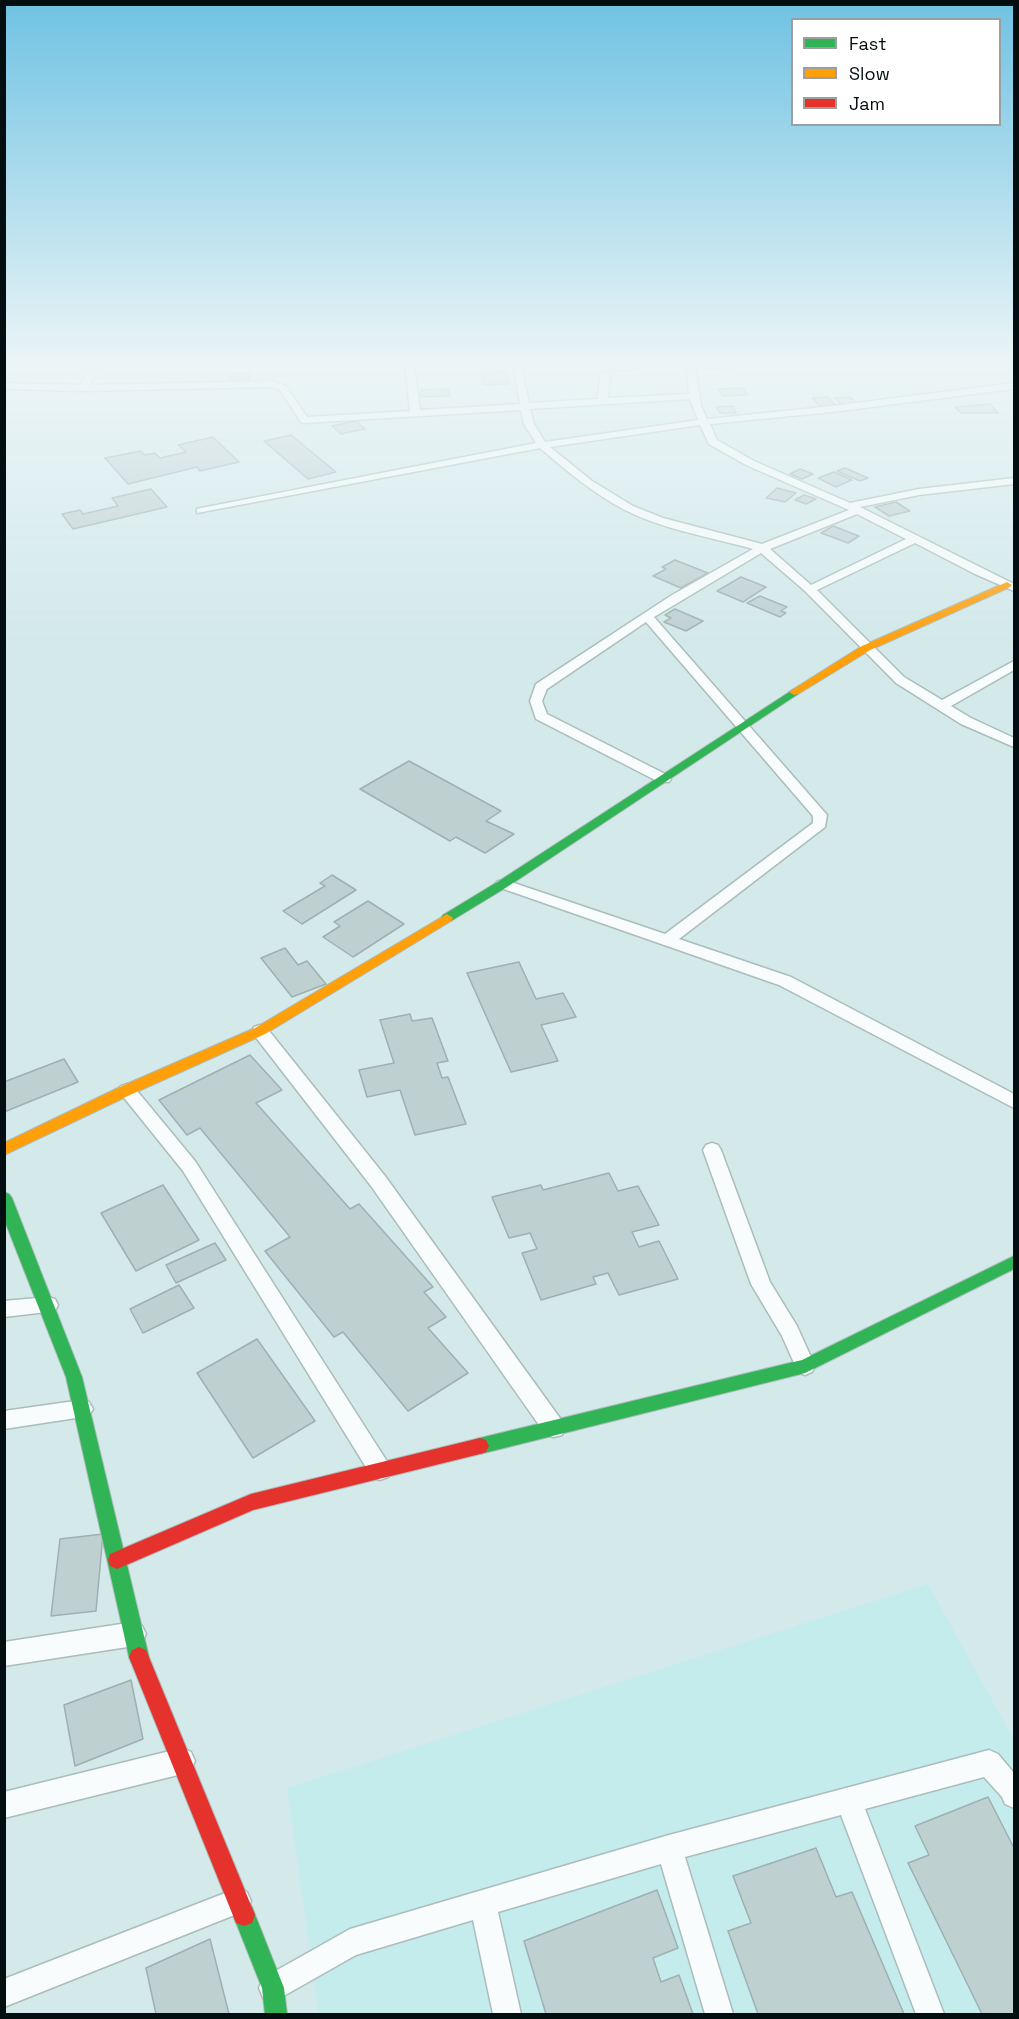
<!DOCTYPE html>
<html>
<head>
<meta charset="utf-8">
<style>
  body { margin:0 }
  #map { position:relative; width:1019px; height:2019px; overflow:hidden; background:#d3e9ea; font-family:"Space Grotesk",sans-serif }
  canvas { display:block }
  .frame { position:absolute; inset:0; border:6px solid #020e0f; pointer-events:none }
  .legend { position:absolute; left:791px; top:18px; width:210px; height:108px; box-sizing:border-box; background:#fff; border:2px solid #9a9f9f; margin:0; padding:8px 10px; list-style:none; font-size:18px; color:#020e0f }
  .legend li { display:flex; align-items:center; gap:12px; height:30px }
  .legend b { width:30px; border:2px solid #9a9f9f }
</style>
</head>
<body>
<div id="map">
<canvas width="1019" height="2019"></canvas>
<div class="frame"></div>
<ul class="legend">
<li><b style="height:8px;background:#30b455"></b>Fast</li>
<li><b style="height:8px;background:#ff9f0a"></b>Slow</li>
<li><b style="height:8px;background:#e5322d"></b>Jam</li>
</ul>
</div>
<script>
const g = document.querySelector('canvas').getContext('2d');
g.lineJoin = 'round';
function paint(path, color) { g.fillStyle = color; g.fill(path, 'evenodd'); }
function strokePath(path, color, width, dash) { g.strokeStyle = color; g.lineWidth = width; g.lineCap = dash ? 'butt' : 'round'; g.setLineDash(dash || []); g.stroke(path); }
paint(new Path2D(`
  M928,1584l86,156v274h-695l-32,-226z`), '#c5eced');
const building = new Path2D(`
  M609,365h25v5l-24,1z
  M701,365h45l1,2 -45,1z
  M505,371l4,13 -26,1 -3,-13z
  M231,373h19l-2,7 -19,1z
  M743,388l4,7 -25,1 -4,-7z
  M448,389l2,7 -29,1v-7z
  M828,397l8,8 -16,1 -8,-8z
  M850,397l8,7 -16,2 -7,-8z
  M990,404l8,9h-37l-6,-6z
  M733,406l3,7h-16l-4,-6z
  M356,421l9,8 -24,5 -9,-8z
  M291,435l45,37 -28,7 -44,-38z
  M213,437l26,25 -39,9 -3,-4 -69,17 -23,-26 36,-7 4,4 10,-2 5,5 26,-6 -8,-7z
  M845,468l23,10 -8,3 -23,-10z
  M800,469l13,5 -11,5 -12,-5z
  M834,472l18,8 -16,7 -18,-9z
  M777,488l19,5 -11,9 -19,-4z
  M151,489l16,18 -94,22 -11,-15 18,-4 3,4 35,-8 -6,-8z
  M804,495l12,4 -10,5 -11,-4z
  M896,502l14,9 -21,5 -14,-9z
  M833,526l26,10 -11,7 -27,-10z
  M675,560l33,13 -27,15 -28,-12 13,-7 -4,-2z
  M741,577l25,10 -23,15 -26,-11z
  M760,596l27,11 -6,4 5,2 -6,4 -33,-14z
  M675,609l28,12 -17,10 -22,-9 7,-4 -6,-3z
  M409,761l92,50 -15,10 28,13 -29,19 -29,-16 -6,4 -90,-52z
  M332,875l24,15 -54,34 -19,-13 42,-25 -5,-3z
  M368,901l36,23 -51,33 -30,-20 17,-11 -6,-4z
  M285,948l13,17 9,-4 19,23 -34,13 -31,-39z
  M519,962l17,37 27,-6 13,24 -35,8 17,36 -47,11 -44,-99z
  M410,1014l2,7 20,-3 16,43 -11,2 5,15 6,-1 18,47 -51,11 -15,-45 -33,7 -8,-27 35,-7 -14,-43z
  M250,1055l32,35 -26,13 94,106 9,-5 74,83 -9,5 22,25 -18,11 40,45 -60,38 -65,-79 -9,5 -69,-86 25,-14 -90,-109 -13,7 -28,-35z
  M64,1059l14,23 -74,30v-30z
  M609,1173l9,18 20,-5 21,39 -27,7 7,15 20,-6 19,38 -59,16 -11,-22 -15,4 3,7 -55,16 -19,-47 15,-4 -7,-16 -21,5 -17,-41 49,-12 2,5z
  M163,1185l36,55 -63,31 -35,-58z
  M215,1243l11,17 -50,23 -10,-18z
  M179,1285l15,23 -51,25 -13,-24z
  M257,1339l58,82 -62,37 -56,-85z
  M103,1534l-7,77 -45,5 9,-77z
  M131,1680l12,59 -68,27 -11,-61z
  M988,1797l26,51v166h-32l-74,-151 21,-8 -14,-29z
  M816,1848l20,49 16,-5 52,122h-146l-30,-83 23,-8 -18,-47z
  M657,1890l21,58 -25,10 8,24 18,-7 14,39h-147l-22,-73z
  M210,1939l19,75h-73l-10,-46z`);
paint(building, '#bfd0d1');
strokePath(building, '#9eb0b0', 1.5);
const street = new Path2D(`
  M89,365h9l-8,20 183,-4 13,5 21,31 103,-6 -5,-46h9l6,45 100,-6 -7,-39 8,2 8,36 69,-4 2,-25 5,-3 5,3 -2,24 81,-4 -3,-29h9l6,41 6,13 125,-13 182,-23v6l-182,23 -122,12 7,16 37,21 96,42 69,-14 95,-11v6l-95,11 -59,12 154,77v7l-39,-17 -60,-31 -98,47 87,87 38,23 72,-39v9l-63,36 20,12 43,20v9l-53,-23 -65,-41 -91,-92 -44,-38 -107,64 173,198 -2,12 -146,112 112,38 223,117v14l-235,-123 -281,-98 -3,-3 3,-3h10l157,53 148,-111v-7l-167,-194 -99,67 -5,12 5,13 122,62 2,3 -2,3h-10l-123,-63 -6,-18 6,-17 136,-89 81,-46c-42,-12 -89,-19 -128,-39 -31,-16 -58,-39 -85,-62l-343,65v-4l4,-1 335,-65 -12,-19 -3,-14 -217,13 -3,-1 -21,-32 -8,-3 -188,4 -80,-2v-6l77,2zM690,399l8,21 -153,22 -11,-18 -4,-15zM700,425l9,19 37,21 103,45 -87,34 -99,-26 -30,-12 -41,-25 -42,-34zM857,514l49,25 -95,46 -41,-36z
  M260,1025l6,2 119,149 177,245 3,7 -3,7 -8,2 -8,-2 -175,-249 -117,-151 -2,-4 2,-4z
  M127,1084l6,2 62,75 193,302 3,7 -3,7 -8,3 -8,-3 -189,-306 -62,-77 -3,-4 3,-4z
  M712,1143l6,2 3,5 49,132 27,44 18,40 -3,6 -7,3 -7,-3 -16,-36 -31,-52 -48,-134 3,-5z
  M48,1297l7,2 3,6 -3,6 -51,6v-16z
  M82,1400l7,2 4,7 -4,7 -85,13v-18z
  M134,1622l8,4 4,8 -4,8 -8,4 -130,20v-24z
  M182,1748l9,4 4,9 -4,9 -9,4 -178,44v-26z
  M989,1750l9,4 16,19v35l-9,-4 -3,-7 -18,-20 -119,32 79,205h-28l-75,-199 -156,42 48,157h-28l-44,-150 -163,48 23,102h-28l-20,-94 -117,35 -83,47 -10,-4 -4,-10 4,-10 87,-49 319,-94z
  M238,1888l9,4 4,9 -4,9 -243,97v-28z`);
const fast = new Path2D(`
  M794,689l4,1v4l-291,193 -56,34h-8l-2,-3 2,-3 56,-34z
  M4,1192l5,2 3,4 70,179 67,280 -3,7 -7,3 -7,-3 -3,-7 -63,-280 -62,-158z
  M1014,1256v13l-209,104 -325,81 -6,-2 -3,-6 3,-6 6,-2 322,-78z
  M244,1904l8,3 32,81 3,26h-22l-3,-26 -29,-73 3,-8z`);
const slow = new Path2D(`
  M1007,582l5,3 -2,2 -140,63 -72,44 -4,1 -5,-3 73,-46z
  M447,914l6,4 -2,3 -186,113 -133,60 -128,61v-12l118,-57 133,-58z`);
const jam = new Path2D(`
  M480,1438l6,2 3,6 -3,6 -6,2 -227,56 -136,59 -7,-3 -2,-6 2,-6 141,-60z
  M139,1647l7,3 109,265 -3,8 -8,3 -8,-3 -107,-266 3,-7z`);
strokePath(street, '#abbcbd', 3);
strokePath(fast, '#abbcbd', 2);
strokePath(slow, '#abbcbd', 2);
strokePath(jam, '#abbcbd', 2);
paint(street, '#f8fcfc');
paint(fast, '#30b455');
paint(slow, '#ff9f0a');
paint(jam, '#e5322d');
const sky = g.createLinearGradient(0, 0, 0, 648);
sky.addColorStop(0, '#6fc2e3');
sky.addColorStop(0.56, '#ebf5f6');
sky.addColorStop(1, '#ebf5f600');
g.fillStyle = sky;
g.fillRect(0, 0, 1019, 648);
</script>
</body>
</html>
